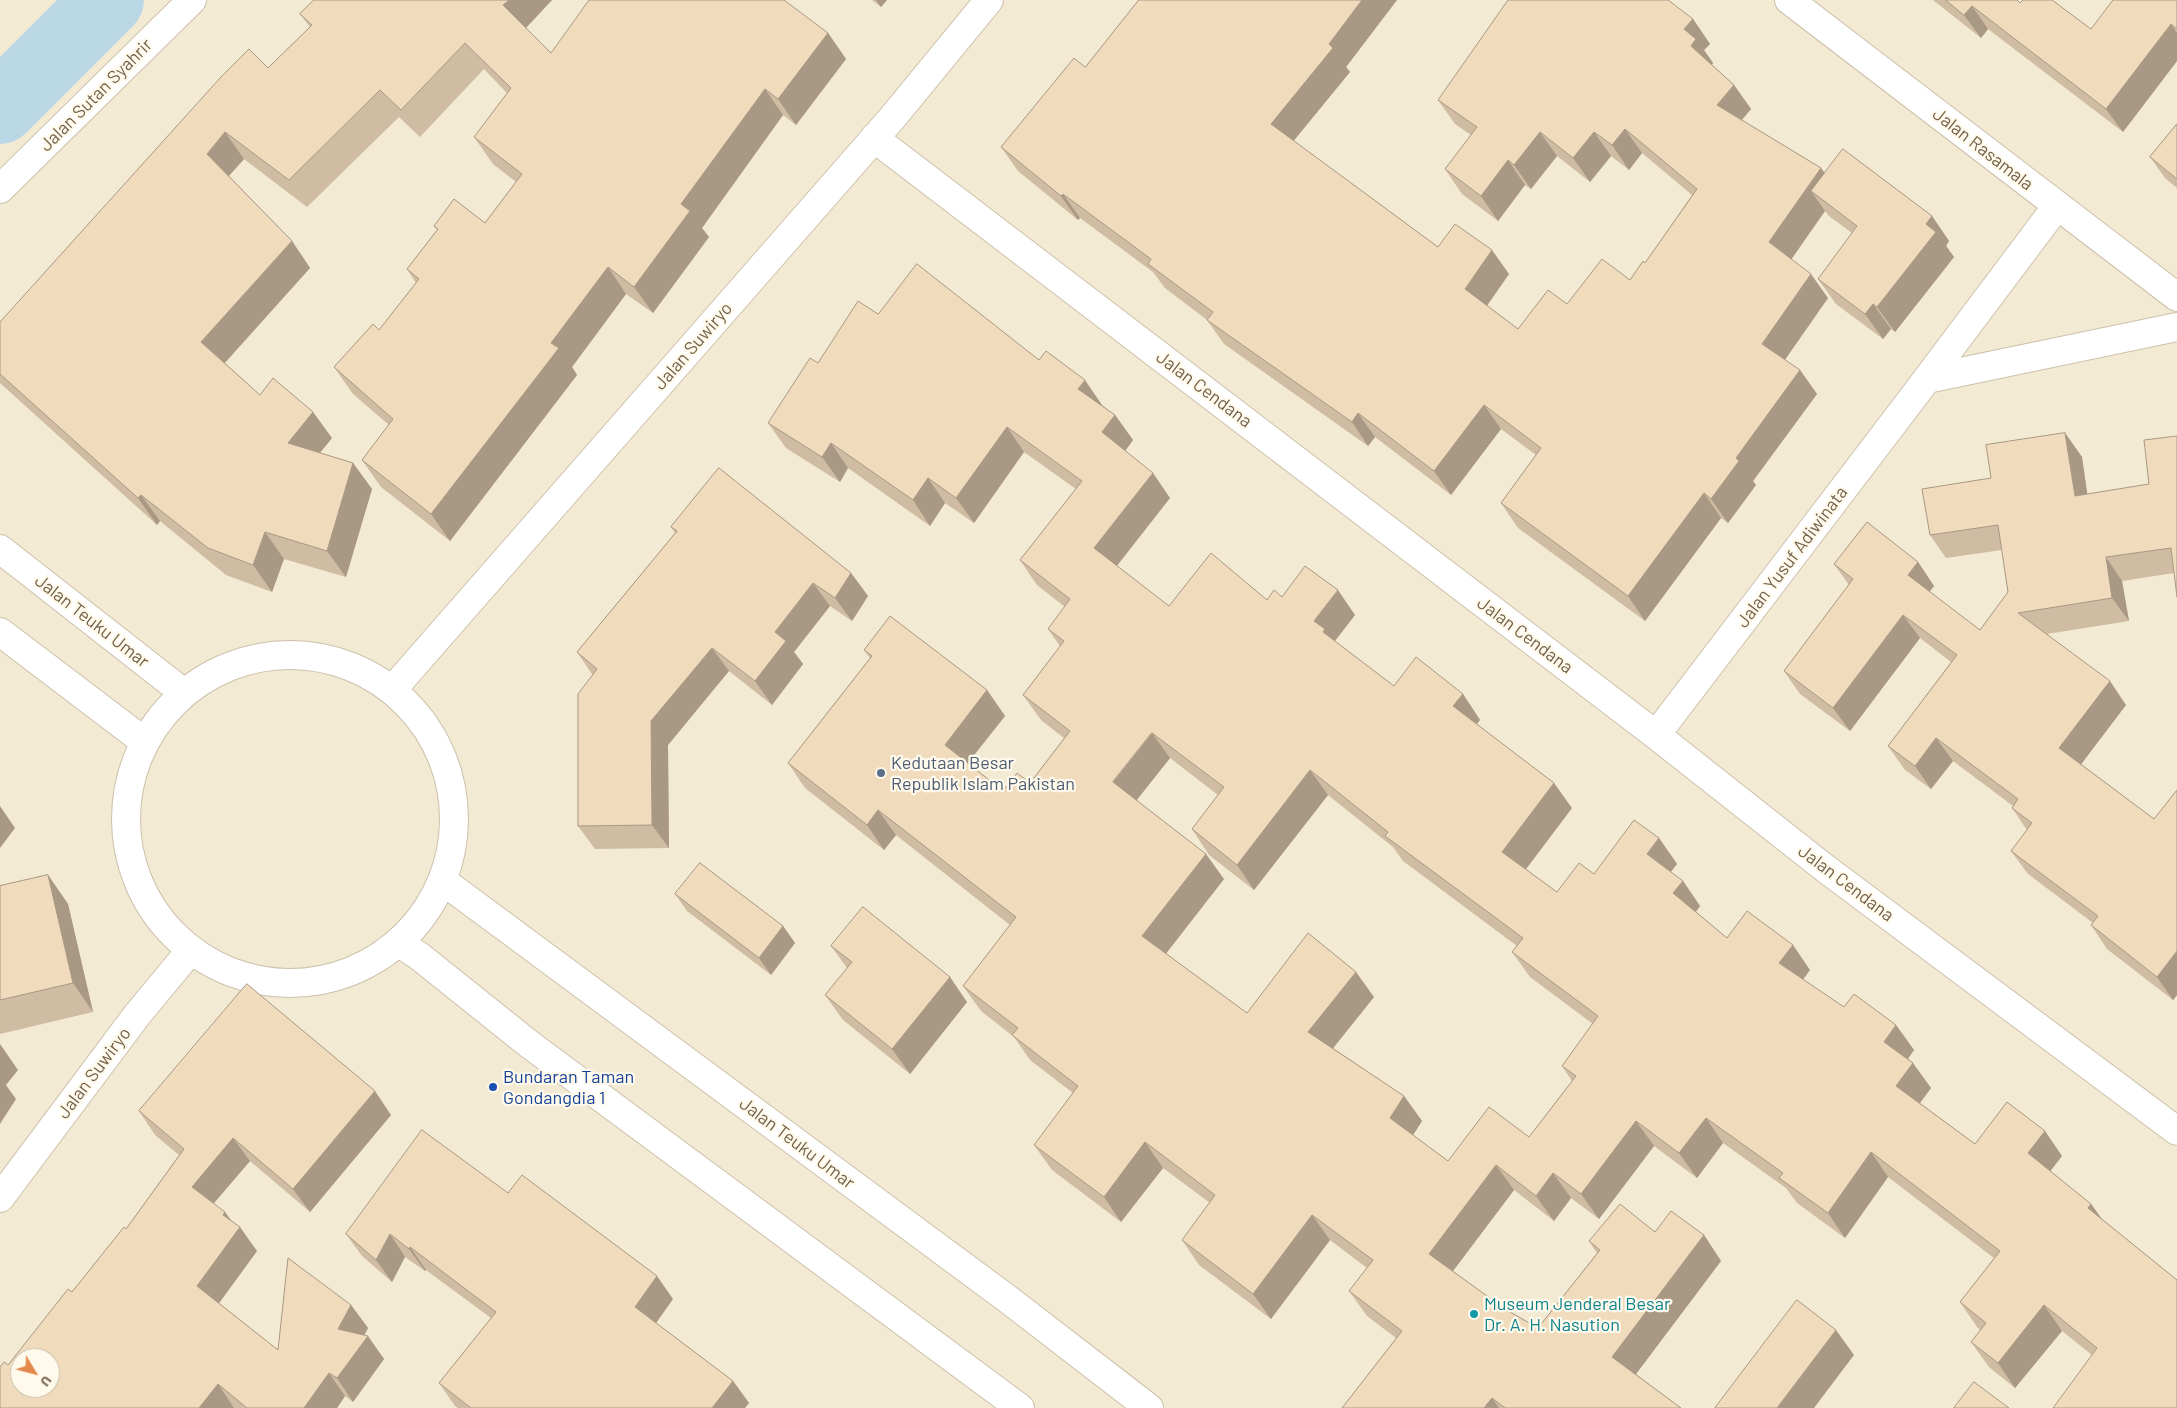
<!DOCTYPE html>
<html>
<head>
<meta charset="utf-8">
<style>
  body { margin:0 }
  #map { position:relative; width:2177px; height:1408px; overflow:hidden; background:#fcf7e5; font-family:Barlow,sans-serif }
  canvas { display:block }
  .north { position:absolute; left:10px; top:1348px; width:50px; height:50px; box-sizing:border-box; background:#fffaeb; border:1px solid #c7bdab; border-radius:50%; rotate:127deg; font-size:14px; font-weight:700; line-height:20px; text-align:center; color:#74614a }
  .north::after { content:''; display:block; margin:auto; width:18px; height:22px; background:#e4884c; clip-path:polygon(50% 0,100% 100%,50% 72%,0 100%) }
</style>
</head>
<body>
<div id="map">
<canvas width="2177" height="1408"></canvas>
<div class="north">U</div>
</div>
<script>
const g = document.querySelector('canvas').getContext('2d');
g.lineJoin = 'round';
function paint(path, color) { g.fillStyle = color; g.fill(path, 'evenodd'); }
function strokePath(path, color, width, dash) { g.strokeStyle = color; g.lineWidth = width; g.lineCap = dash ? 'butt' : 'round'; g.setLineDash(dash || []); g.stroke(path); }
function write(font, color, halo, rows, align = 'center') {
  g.font = font + ' Barlow,sans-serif'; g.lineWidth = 4.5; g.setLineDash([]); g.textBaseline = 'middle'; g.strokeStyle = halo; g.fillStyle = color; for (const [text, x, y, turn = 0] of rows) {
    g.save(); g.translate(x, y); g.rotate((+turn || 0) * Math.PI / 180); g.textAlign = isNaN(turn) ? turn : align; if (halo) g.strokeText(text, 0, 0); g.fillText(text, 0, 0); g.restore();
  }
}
paint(new Path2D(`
  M0,0h2177v1408h-2177zM20,1358h30v30h-30z`), '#f3ead3');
strokePath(new Path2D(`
  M0,108l108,-108`), '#bad7e5', 72);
const minor = new Path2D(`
  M1789,0l388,297
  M874,138l782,597 170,134 351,262
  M0,189l192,-189
  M1927,379l130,-173
  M0,549l184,144
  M0,632l145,110
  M126 819a164 164 0 1 1 328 0a164 164 0 1 1-328 0Z
  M393,689l500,-572 96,-117
  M1656,735l271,-356 250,-52
  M443,881l566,419 140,108
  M399,943l20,13 110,88 491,364
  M0,1198l137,-183 53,-64`);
strokePath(minor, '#cdc0ab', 30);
strokePath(minor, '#fff', 28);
paint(new Path2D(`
  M314,0h238l-26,28 25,25 277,-20 18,26 -50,66 -13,-10 -81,113 7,9 -56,76 -27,-19 -54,73 5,8 -127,166 -69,-54 -19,-27 27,-35 -36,-31 -19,-27 45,-37 37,-47 -9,-14 30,-39 -3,-4 51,-3 31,-41 -23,-18 -19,-27 33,-44 -23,-24 -64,68 -21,-20 -92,90 -63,-48 -15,17 63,65 18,27 -85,95 35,32 72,43 -12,15 33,10 19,26 -26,88 -62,-18 -12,33 -46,-17 -66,-54 -3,4 -157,-142v-61l268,-254 42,-41 -10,-13z
  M872,0h15l-6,7z
  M1139,0h258l-51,67 4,5 -57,69 145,106 71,27 -22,31 31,24 49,-25 63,-24 15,-17 47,-68 -50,-42 -13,17 -18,-14 -21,26 -33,-26 -26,33 -6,-4 -27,36 -36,-27 -17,-25 26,-34 -16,-11 -17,-24 255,-81 17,25 -6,6 9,13 -1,2 22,20 17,24 -9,11 79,48 4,5 107,43 17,25 -3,5 8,11 -59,75 -4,-3 -8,10 -47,-35 -18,-25 34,-46 -23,-17 -4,-5 -34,48 37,39 -43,62 15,10 17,24 -64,87 3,4 -28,38 -7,-5 -76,103 -127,-93 -17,-25 35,-48 -35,-26 -50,66 -76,-58 -7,9 -144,-102 -17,-24 -42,-32 -12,-16 -73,-54 -2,2 -60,-49 -17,-24 84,-80z
  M1933,0h84l3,3 71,26 86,-29v61l-54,71 -135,-103 -7,9z
  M2177,124v64l-12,-10 -15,-21z
  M878,314l161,46 63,45 13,10 18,25 -8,11 45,47 -53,68 52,40 98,-6 15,-3 73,18 -20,26 59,45 69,8 17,26 -3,4 95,84 -46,61 31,23 37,-18 65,-36 18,26 -6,8 12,9 17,25 -4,6 31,26 83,32 -7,10 41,27 52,18 18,25 -6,9 23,29 -11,15 55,41 87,12 -12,15 41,33 11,15 75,61 -85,75 -30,-24 -47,57 -26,-21 -18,-25 9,-12 -3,-3 -17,-25 34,-44 -106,-81 -43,61 -48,-35 -11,-15 -63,-45 -26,35 -43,-32 -55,73 -28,-21 -17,23 -40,-31 -61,81 52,38 33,19 59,-75 -8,-12 66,-9 49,3 17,26 -85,113 45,34h-339l54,-70 -29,-22 -18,-25 18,-23 -37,-28 -59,79 -72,-54 -17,-25 28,-37 -47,-35 -42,54 -69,-52 -18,-25 39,-52 -43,-33 -16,-23 -33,-26 -18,-25 47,-61 -114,-90 -12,15 -79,-62 -17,-25 82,-105 -6,-8 123,40 18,26 -37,47 35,28 27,-8 34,-45 -23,-18 -18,-25 37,-49 -12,-17 17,-22 -28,-22 -17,-25 56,-71 -52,-37 -50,71 -29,-20 -15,23 -82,-58 -8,14 -54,-34 -18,-25 50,-60zM1170,758l48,37 -26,34 17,26 45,35 74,-95 65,52 10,14 114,85 -5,6 18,25 63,47 -31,42 10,15 -43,56 -81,24 -35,-26 9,-14 -18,-25 -71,-48 41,-51 -127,16 -81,-59 58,-75 -87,-79z
  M2065,433l17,24 5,37 62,-10 28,-48 -3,137 -52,8 7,40 -82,13 79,71 -45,59 73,55 23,-29v205l-4,5 -66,-51 -16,-24 2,-2 -65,-49 -17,-23 16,-21 -15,-22 1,-2 -60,-45 -22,28 -26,-19 -17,-24 63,-84 -31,-24 -70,93 -50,-37 -16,-23 65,-86 -15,-21 84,-2 16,24 -5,6 51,38 28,-38 -6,-42 -56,8 -16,-23 61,-57z
  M671,527l180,46 17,23 -16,25 -22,-15 -36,46 9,12 -31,41 -43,-34 -61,74 1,103 -74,1 -17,-23 14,-152 -15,-22 98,-119z
  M48,875l20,29 25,108 -93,22v-148z
  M675,894l108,32 12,17 -24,32 -84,-64z
  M831,946l136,56 -57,72 -67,-54 -18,-25 22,-27z
  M139,1111l252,4 -81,97 -60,-51 -36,42 18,18 25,30 -38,52 59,47 73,-45 17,23 -4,7 20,24 -31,43 -8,-6 -8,12h-337l8,-43 118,-136 53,-74 -24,-20z
  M508,1193l165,106 -17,24 77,58 16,22 -4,5h-287l-3,-2 -16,-23 52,-65 -65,-48 -1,1 -20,-14 -13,25 -30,-26 -16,-22z`), '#cfbca3');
paint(new Path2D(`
  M509,0h43l-30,32 -19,-27z
  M876,0h11l-6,7z
  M1362,0h35l-51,67 4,5 -63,77 -16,-25 58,-80z
  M1972,6l16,23 -7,9 -17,-23z
  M1693,19l17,25 -6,6 9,13 -6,8 -16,-25 -7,-17z
  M2171,24l6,9v28l-54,71 -17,-23z
  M828,33l18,26 -50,66 -18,-26z
  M1734,85l17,24 -17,20 -17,-24z
  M765,89l18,26 -81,113 7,9 -56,76 -19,-26 47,-83z
  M1625,129l17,24 -13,17 -17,-25z
  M225,132l19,27 -19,21 -18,-26z
  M1540,132l17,24 -26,33 -17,-24z
  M1594,132l17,24 -21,26 -17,-24z
  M1508,160l17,25 -27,36 -17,-25z
  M1821,168l17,24 -27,-1 14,20 -39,56 -17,-25z
  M1063,194l17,24 -2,2 -17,-24z
  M1932,216l17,25 -3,5 8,11 -59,75 -18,-25 49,-83z
  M292,241l18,27 -90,100 -19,-26z
  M1492,250l17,24 -27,39 -17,-24z
  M608,267l18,27 -54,73 5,8 -127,166 -19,-27 120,-171z
  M1811,274l17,24 -49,70 -17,-24z
  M1873,304l18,25 -8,10 -18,-25z
  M1800,370l17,24 -64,87 3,4 -28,38 -17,-24 25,-41z
  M1085,380l17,25 -6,9 -18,-25z
  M1484,405l17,24 -50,66 -17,-24z
  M313,412l19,26 -26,32 -18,-27z
  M1358,413l17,24 -7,9 -16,-24z
  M1115,415l18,25 -13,18 -18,-26z
  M1007,427l17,25 -50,71 -18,-25z
  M2065,433l17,24 9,63 -16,-24z
  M831,443l17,25 -8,14 -18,-25z
  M353,463l19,26 -26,88 -19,-26z
  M1153,473l17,25 -59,75 -17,-25z
  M928,478l17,25 -15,23 -17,-26z
  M1704,493l17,25 -76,103 -17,-25z
  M141,495l19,26 -3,4 -19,-27z
  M265,532l19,27 -12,33 -19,-27z
  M2106,557l16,24 7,40 -17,-23z
  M1918,562l16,24 -10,13 -16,-24z
  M851,573l17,23 -16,25 -17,-23z
  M813,583l17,23 -36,46 9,12 -31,41 -17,-24 20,-49z
  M1338,590l17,25 -21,27 8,13 -28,-34z
  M1903,615l17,23 -70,93 -17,-23z
  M712,648l17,23 -61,74 1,103 -17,-23 -1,-104z
  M2110,681l16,24 -50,66 -17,-23z
  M987,690l18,26 -43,54 -17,-25z
  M1463,694l17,26 -9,11 -18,-25z
  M1152,733l18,25 -39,49 -18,-25z
  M1936,738l17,23 -22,28 -16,-23z
  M1310,770l18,25 -74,95 -17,-25z
  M1554,783l18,25 -52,69 -18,-25z
  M0,806l15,22 -15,20z
  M878,810l18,25 -12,15 -17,-25z
  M1659,838l18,26 -12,15 -18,-25z
  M1206,854l18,25 -64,82 -18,-25z
  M48,875l20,29 25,108 -20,-29z
  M1683,881l17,25 -9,12 -18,-25z
  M783,926l12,17 -24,32 -12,-17z
  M1793,945l17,25 -14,18 -17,-25z
  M2177,951v44l-4,5 -16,-23z
  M1356,972l18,25 -48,60 -18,-25z
  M950,977l17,25 -57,72 -18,-25z
  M1896,1025l18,25 -12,17 -18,-25z
  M0,1044l18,26 -12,15 10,14 -16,25z
  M1913,1063l18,25 -17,23 -18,-25z
  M375,1091l16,24 -81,97 -17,-23z
  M1404,1096l18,25 -14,22 -18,-25z
  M1706,1118l17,25 -26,35 -18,-25z
  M1636,1121l18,25 -55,73 -18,-25z
  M2045,1131l17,25 -17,22 -17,-25z
  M233,1138l17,23 -42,49 -16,-23z
  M1145,1142l18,26 -42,54 -17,-25z
  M1871,1152l17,25 -43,61 -17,-25z
  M1496,1165l18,25 -67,89 -18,-25z
  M1553,1173l18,25 -17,23 -18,-25z
  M2091,1204l18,25 -21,-21z
  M225,1212l13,18 2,-3 17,24 -43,59 -17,-24 26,-71z
  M1312,1215l18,25 -59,79 -18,-25z
  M390,1234l15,23 -13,25 -16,-22z
  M1704,1235l17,26 -91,121 -18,-25z
  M410,1247l16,23 -1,1 -16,-22z
  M657,1276l16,23 -22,31 -16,-23z
  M351,1305l17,23 -13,25 -17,-24z
  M2044,1305l18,26 -47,57 -17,-25z
  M1836,1330l18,25 -40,53h-37z
  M368,1336l16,23 -31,43 -16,-24z
  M329,1373l16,23 -8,12h-33z
  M733,1381l16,22 -4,5h-33z
  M218,1384l16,24h-35z
  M1492,1398l7,10h-15z`), '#a99984');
const building = new Path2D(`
  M314,0h195l-6,5 48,48 38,-53h195l44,33 -50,66 -13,-10 -84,115 9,7 -56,76 -26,-20 -57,76 8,5 -128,166 -69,-54 31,-41 -59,-52 39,-43 6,6 40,-51 -12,-10 31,-40 -4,-3 20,-27 31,24 37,-49 -48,-37 37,-49 -46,-45 -64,67 -21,-20 -91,90 -64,-48 -18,22 85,87 -91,101 59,53 13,-17 40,34 -25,31 65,20 -26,88 -62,-19 -12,33 -45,-17 -67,-53 -3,3 -138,-124v-52l221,-245 28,-28 19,19 44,-43 -12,-11z
  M1139,0h223l-33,44 4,4 -62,76 167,123 17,-23 37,26 -27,39 53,40 30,-39 19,14 35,-45 28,21 13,-19 2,2 52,-74 -72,-60 -13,16 -18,-13 -21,26 -33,-26 -26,33 -6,-5 -27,36 -36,-27 32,-42 -39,-27 70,-100h160l25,19 -9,10 12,10 -5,7 43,39 -17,20 104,63 -52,74 42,32 -49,70 38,26 -64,88 3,3 -28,38 -7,-6 -76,103 -127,-93 40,-55 -57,-43 -50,66 -76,-58 -6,9 -145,-102 6,-8 -65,-48 3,-5 -88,-65 -2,2 -60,-49 73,-89 11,9z
  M1946,0h71l3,3 3,-3h29l39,29 22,-29h64v29l-6,-5 -65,85 -134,-103 -8,9z
  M2177,124v55l-27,-22z
  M1843,149l89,67 -6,8 10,8 -59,75 -4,-3 -8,10 -47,-35 39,-53 -46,-35z
  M917,264l122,96 7,-9 39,29 -7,9 37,26 -13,17 51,41 -59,75 75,58 42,-53 56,47 7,-10 8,7 23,-31 33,24 -24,31 11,8 -2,3 71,54 22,-29 47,37 -10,12 101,77 -52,69 55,40 22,-29 15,11 40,-54 25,18 -12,16 36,27 -10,12 54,45 20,-27 46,34 -14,18 65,44 10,-13 42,31 -12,17 29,21 -17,23 79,58 32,-42 38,29 -17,22 63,51 -3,4 89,72v128h-124l44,-60 -53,-43 -46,58 -27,-21 15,-19 -26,-21 40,-51 -129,-99 -43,61 -49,-35 4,-5 -77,-55 -27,35 -43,-32 -55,73 -28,-21 -17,23 -40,-31 -67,89 76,55 33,19 62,-78 -11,-9 31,-37 35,28 16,-21 33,24 -92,122 69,51h-176l-13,-10 -8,10h-142l60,-77 -53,-40 24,-31 -61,-45 -59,79 -71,-54 33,-45 -70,-53 -41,55 -70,-52 44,-59 -66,-51 6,-7 -55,-42 53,-69 -138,-107 -11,15 -79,-62 84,-107 -8,-6 26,-34 97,74 -42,55 58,46 14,-18 13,10 40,-52 -47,-36 41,-54 -16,-12 22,-30 -50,-39 62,-79 -75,-54 -51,71 -28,-20 -15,22 -82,-57 -9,14 -54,-34 42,-65 8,5 40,-62 20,13zM1152,733l72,54 -32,42 45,36 73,-95 78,62 -3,4 138,102 -11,14 86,64 -36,50 14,10 -47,61 -40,-30 -41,54 -58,-43 14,-22 -96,-64 48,-60 -48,-39 -61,80 -105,-77 64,-82 -93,-72z
  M2065,433l10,63 74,-12 -5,-44 33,-4v161l-6,-49 -65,9 6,41 -94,15 92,68 -51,67 95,71 23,-29v161l-20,26 -66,-52 7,-9 -87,-65 21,-28 -20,-15 6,-9 -82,-61 -21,28 -27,-20 69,-91 -54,-40 -70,93 -49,-37 69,-92 -19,-15 33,-42 51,40 -10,13 72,55 28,-38 -10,-67 -68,10 -8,-46 69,-11 -5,-33z
  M719,468l132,105 -16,25 -22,-15 -38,49 11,9 -31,40 -43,-33 -61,73 1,104 -74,1v-132l19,-25 -20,-17 100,-121 -6,-4z
  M700,863l83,63 -24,32 -84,-64z
  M48,875l25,108 -73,17v-114z
  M863,907l87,70 -58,72 -67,-54 27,-33 -21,-16z
  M247,984l128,107 -82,98 -60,-51 -41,49 33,25 -2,3 17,12 -43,59 81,64 10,-92 63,47 -13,24 30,7 -31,42 -8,-5 -25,35h-57l-29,-24 -19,24h-199v-41l4,-5 4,3 60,-76 4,3 52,-65 2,2 58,-80 -45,-38zM20,1358h30v30h-30z
  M422,1130l86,63 14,-18 135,101 -22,31 98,74 -21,27h-241l-32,-25 57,-71 -86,-65 -1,2 -19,-15 -14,26 -30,-26z
  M1797,1300l39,30 -59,78h-62z
  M1974,1382l35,26h-55z`);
paint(building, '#f1dbbd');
strokePath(building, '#a99984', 1);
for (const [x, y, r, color] of [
  [881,773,5,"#5c6f8a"],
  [493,1087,5,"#1a4fb4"],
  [1474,1314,5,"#0f9aa8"]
]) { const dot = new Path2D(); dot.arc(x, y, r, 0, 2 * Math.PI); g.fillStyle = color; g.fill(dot); strokePath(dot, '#fffaeb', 2); }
write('18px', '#74614a', '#fffaeb', [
  ["Jalan Sutan Syahrir",96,95,-45],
  ["Jalan Rasamala",1983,149,38],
  ["Jalan Suwiryo",693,346,-49],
  ["Jalan Cendana",1204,389,37],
  ["Jalan Yusuf Adiwinata",1792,557,-53],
  ["Jalan Teuku Umar",92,621,38],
  ["Jalan Cendana",1525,635,37],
  ["Jalan Cendana",1846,883,37],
  ["Jalan Suwiryo",94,1073,-53],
  ["Jalan Teuku Umar",797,1143,37]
]);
write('18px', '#4e5e75', '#fffaeb', [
  ["Kedutaan Besar",891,763],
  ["Republik Islam Pakistan",891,784]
], 'left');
write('18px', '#164399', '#fffaeb', [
  ["Bundaran Taman",503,1077],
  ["Gondangdia 1",503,1098]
], 'left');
write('18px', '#0d838f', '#fffaeb', [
  ["Museum Jenderal Besar",1484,1304],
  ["Dr. A. H. Nasution",1484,1325]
], 'left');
</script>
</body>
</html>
